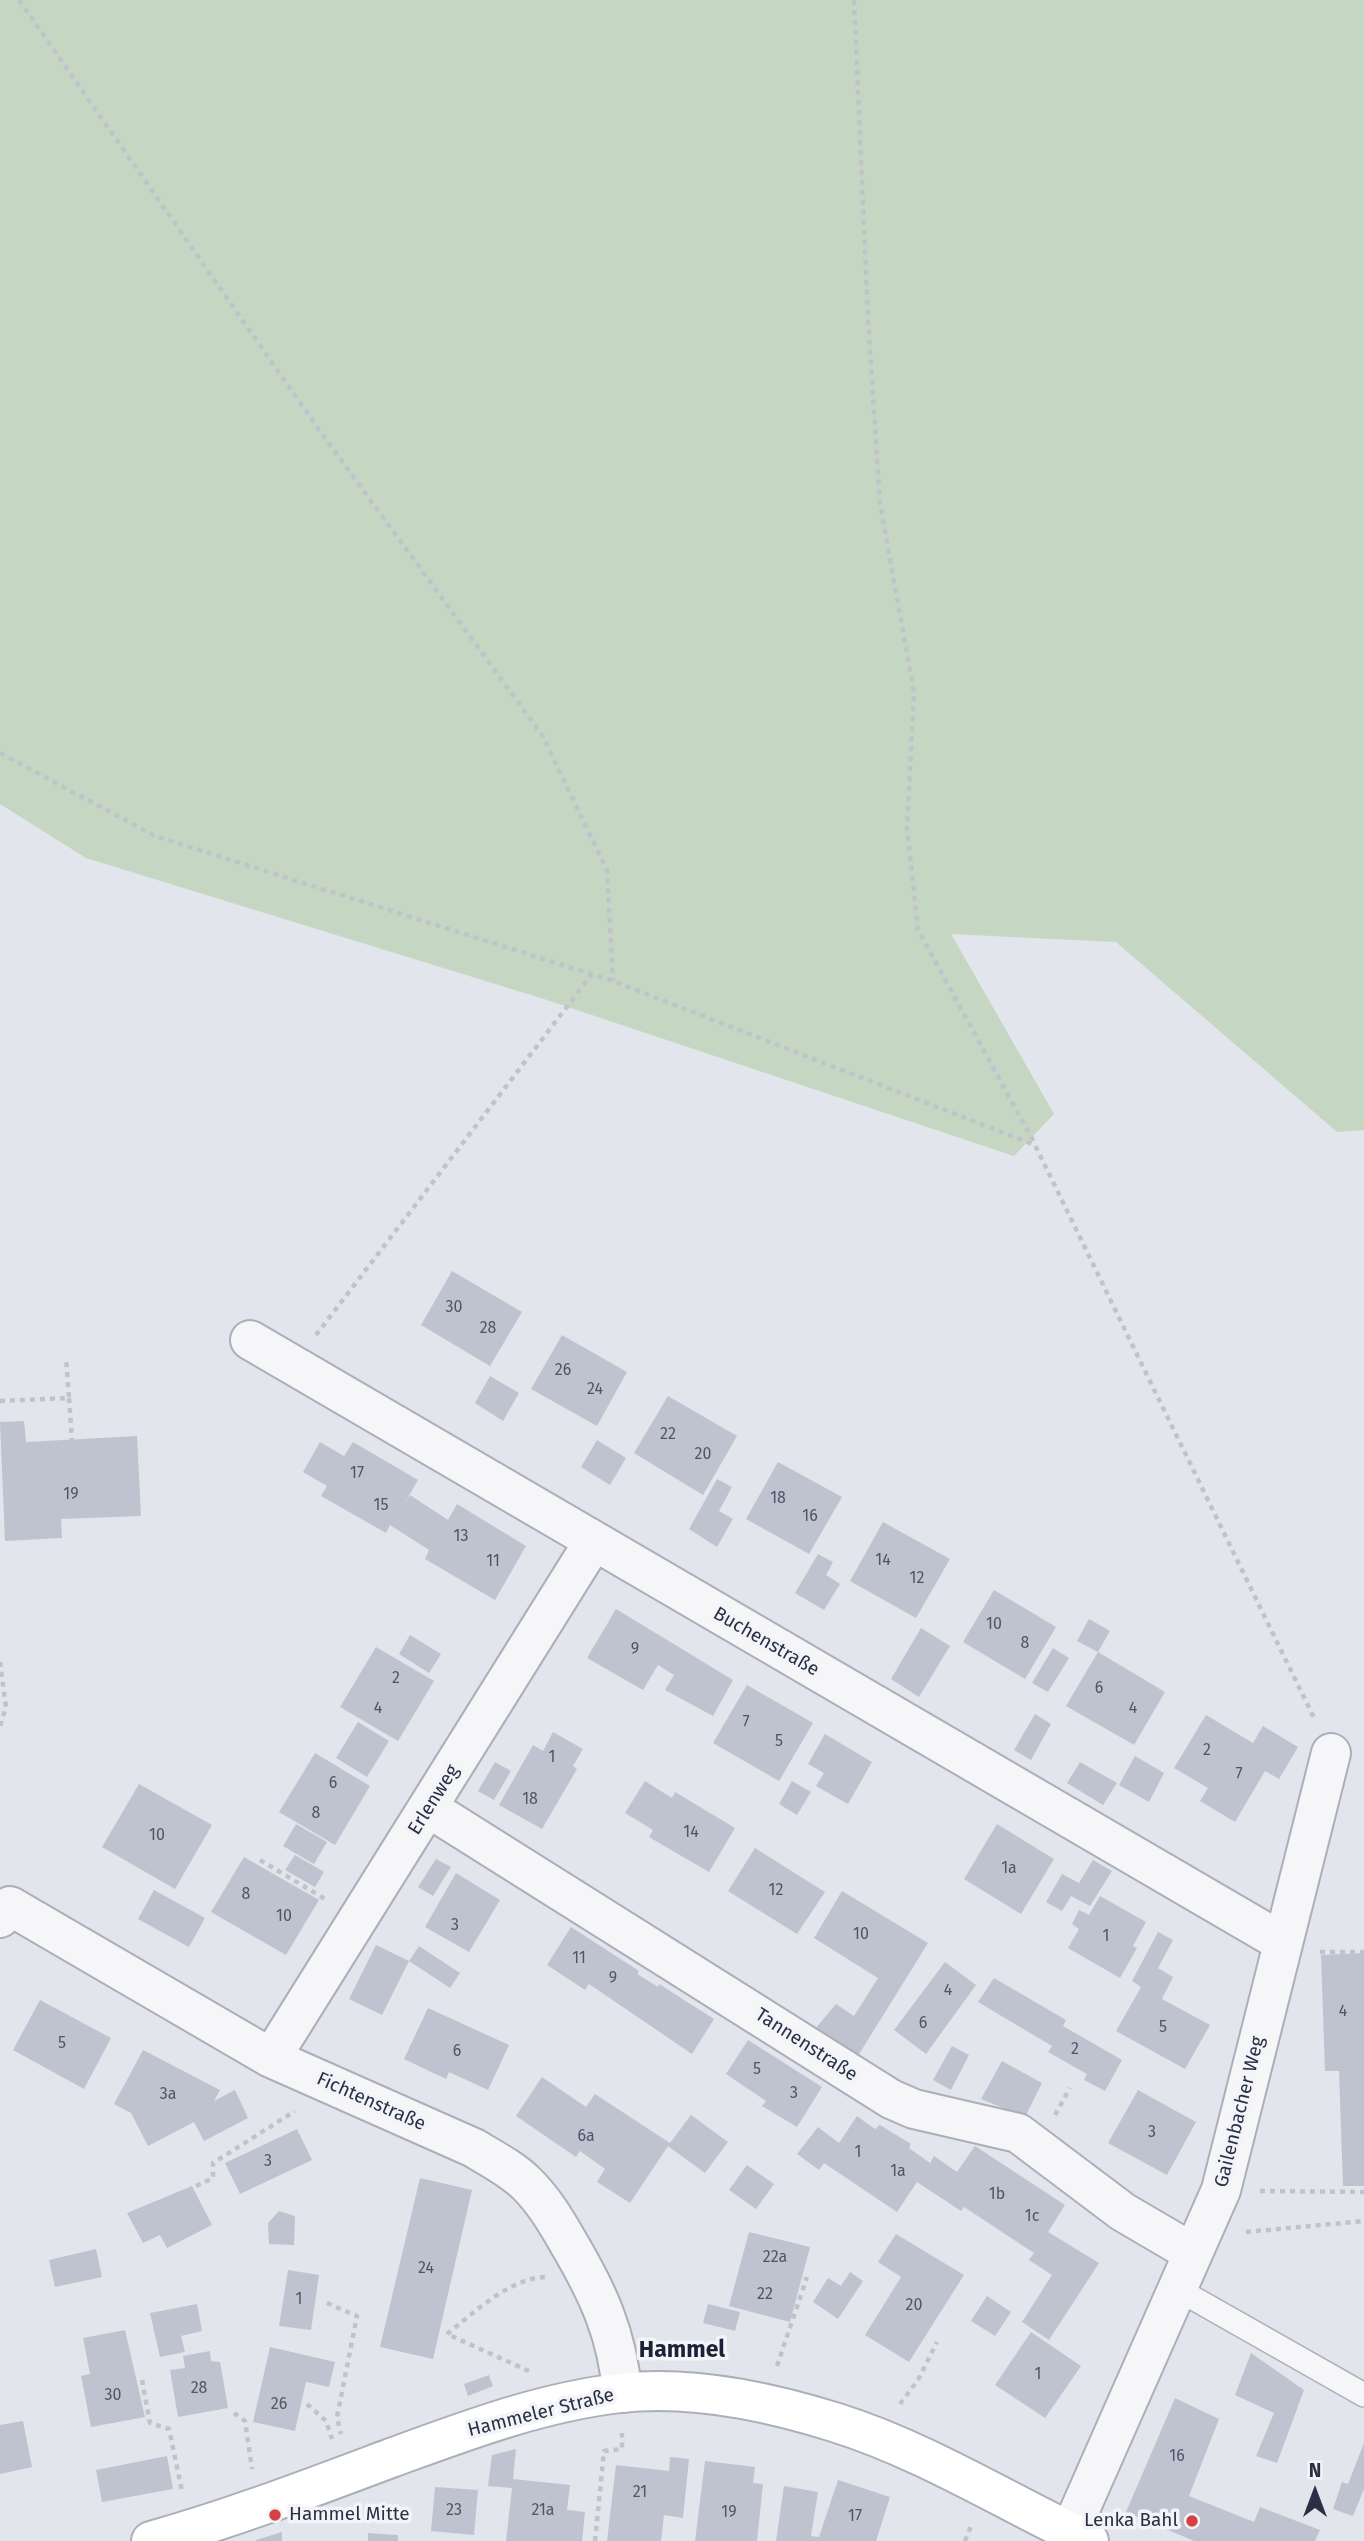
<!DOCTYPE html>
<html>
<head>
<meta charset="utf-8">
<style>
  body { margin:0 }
  #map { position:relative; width:1364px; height:2541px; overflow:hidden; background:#e2e5eb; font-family:"Fira Sans",sans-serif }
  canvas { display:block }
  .north { position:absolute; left:1280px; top:2457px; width:70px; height:70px; -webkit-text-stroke:5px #f2f4f8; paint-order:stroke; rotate:0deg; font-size:19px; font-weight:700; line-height:28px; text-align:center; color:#293045 }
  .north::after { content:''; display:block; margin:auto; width:24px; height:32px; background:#293045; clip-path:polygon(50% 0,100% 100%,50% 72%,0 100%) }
</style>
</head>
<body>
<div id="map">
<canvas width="1364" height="2541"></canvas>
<div class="north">N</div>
</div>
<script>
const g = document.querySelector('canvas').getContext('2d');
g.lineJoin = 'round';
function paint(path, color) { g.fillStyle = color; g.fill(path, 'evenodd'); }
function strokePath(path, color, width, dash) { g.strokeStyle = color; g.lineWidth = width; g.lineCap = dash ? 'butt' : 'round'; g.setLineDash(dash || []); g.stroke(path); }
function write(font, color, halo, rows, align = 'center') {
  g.font = font + ' "Fira Sans",sans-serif'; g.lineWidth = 7; g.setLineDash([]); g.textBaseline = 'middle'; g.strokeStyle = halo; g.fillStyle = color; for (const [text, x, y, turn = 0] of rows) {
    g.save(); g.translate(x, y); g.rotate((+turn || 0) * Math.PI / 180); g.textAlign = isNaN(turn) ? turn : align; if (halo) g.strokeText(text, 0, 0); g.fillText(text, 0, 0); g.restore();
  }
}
paint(new Path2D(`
  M0,0h1364v1130l-27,2 -221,-190 -165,-8 103,180 -40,42 -470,-157 -458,-141 -86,-54z`), '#c5d6c3');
paint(new Path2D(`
  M452,1271l70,41 -32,54 -69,-41z
  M562,1335l65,37 -30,54 -66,-37z
  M490,1376l29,17 -16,28 -28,-18z
  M668,1396l69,40 -34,59 -69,-42z
  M24,1421l2,21 111,-6 4,80 -80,3 1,19 -57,3 -5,-119z
  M597,1440l29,18 -16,27 -29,-18z
  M320,1442l24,14 9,-14 65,38 -15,26 7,-11 38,25 9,-16 69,42 -31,54 -70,-41 4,-9 -39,-25 -4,8 -65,-37 6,-10 -24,-14z
  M778,1462l64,35 -33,57 -63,-35z
  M717,1479l15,8 -13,24 14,8 -16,28 -28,-18z
  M883,1522l67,37 -34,59 -66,-37z
  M818,1554l15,8 -7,13 14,9 -16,26 -29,-17z
  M994,1590l62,37 -31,52 -62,-37z
  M616,1609l117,71 -20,36 -48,-26 9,-15 -16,-10 -15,25 -56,-32z
  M1089,1619l21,12 -12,21 67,40 -31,53 -68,-39 32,-54 -21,-11z
  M921,1628l29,18 -31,51 -28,-18z
  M410,1635l31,19 -12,19 -30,-19z
  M376,1647l58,34 -36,60 -58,-34z
  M1053,1648l16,10 -21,34 -16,-9z
  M747,1685l66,38 -34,58 -66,-38z
  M1035,1714l16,10 -20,36 -17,-10z
  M1206,1715l47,28 10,-17 35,21 -19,32 -14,-8 -30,51 -35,-21 8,-13 -34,-20z
  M358,1722l31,19 -22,36 -31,-19z
  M553,1732l30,17 -10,17 4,3 -35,60 -43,-24 34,-60 10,6z
  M825,1734l47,28 -24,42 -32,-18 8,-13 -16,-9z
  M315,1753l55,33 -35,59 -56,-33z
  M1135,1756l29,17 -15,29 -30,-17z
  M495,1762l16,9 -17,29 -16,-9z
  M1080,1762l37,21 -14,22 -36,-22z
  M645,1781l27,17 3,-6 60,36 -26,44 -60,-35 4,-7 -28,-17z
  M792,1781l19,11 -14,23 -18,-11z
  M139,1784l73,41 -37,64 -73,-42z
  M296,1824l31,18 -13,22 -31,-18z
  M997,1824l57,35 -33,55 -57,-35z
  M755,1848l70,44 -28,42 -69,-43z
  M295,1855l29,17 -9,15 -30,-17z
  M244,1857l75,43 -33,55 -75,-43z
  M436,1859l15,8 -18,29 -15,-9z
  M1093,1860l19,11 -22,35 -19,-10 -9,15 -16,-9 16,-28 17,9z
  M456,1873l44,27 -31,52 -44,-25z
  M154,1890l51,28 -16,29 -51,-28z
  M842,1891l86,52 -72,116 -41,-30 21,-25 18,12 24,-38 -64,-40z
  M1100,1896l46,26 -13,24 4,2 -17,30 -52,-30 11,-19 -7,-5 7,-14 10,5z
  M571,1927l68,44 -2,3 21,13 1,-3 55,35 -22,35 -103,-70 -4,6 -38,-25z
  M1158,1932l15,8 -15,28 15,9 -11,22 48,26 -25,44 -69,-38 25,-44 -9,-6z
  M376,1945l33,16 -27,54 -33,-16z
  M419,1946l41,27 -10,15 -41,-27z
  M1364,1953v233h-21l-4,-115h-14l-4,-116z
  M945,1962l31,23 -50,69 -32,-24z
  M994,1978l72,42 -3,6 59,34 -17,31 -21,-11 3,-6 -39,-22 4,-6 -74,-44z
  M40,2000l71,38 -27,51 -71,-39z
  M428,2008l81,37 -21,45 -39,-18 -3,7 -42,-20z
  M748,2040l74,47 -25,40 -35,-21 4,-5 -40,-27z
  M952,2046l17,9 -18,35 -18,-10z
  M143,2050l77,40 -6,11 21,-11 13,28 -44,23 -10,-19 -46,24 -17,-33 -17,-9z
  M1002,2061l40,22 -17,34 -44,-18z
  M542,2077l44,30 9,-13 75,49 21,-28 37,27 -23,31 -37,-27 -38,57 -33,-21 8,-13 -25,-18 -4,6 -60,-41z
  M1138,2090l58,32 -29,53 -59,-32z
  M857,2116l18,13 5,-4 31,19 -2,4 21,15 4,-7 23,16 18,-26 90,59 -17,27 51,31 -50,77 -27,-18 30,-47 -23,-15 5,-7 -70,-46 -3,4 -44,-29 -20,30 -73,-49 -5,7 -22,-16 21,-27 21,16z
  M297,2129l15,31 -72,34 -15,-31z
  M747,2165l27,19 -18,25 -27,-19z
  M420,2178l52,12 -39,169 -53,-12z
  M192,2186l20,39 -45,23 -7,-13 -17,8 -16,-30z
  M279,2211l16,5 -1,29 -25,-1 -1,-21z
  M749,2232l61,15 -20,75 -61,-16z
  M896,2234l68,41 -55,87 -44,-27 36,-58 -23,-15z
  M96,2249l6,28 -47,10 -6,-27z
  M288,2270l31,5 -8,55 -32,-4z
  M850,2272l13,9 -25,38 -25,-17 15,-24 13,8z
  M987,2296l24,16 -16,24 -24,-15z
  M197,2304l5,27 -21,5 4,16 -25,5 -10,-44z
  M708,2304l32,8 -5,19 -32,-8z
  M125,2330l20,87 -54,10 -10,-51 9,-2 -7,-36z
  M1031,2332l50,34 -36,52 -50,-33z
  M270,2347l65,15 -6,25 -23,-5 -11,49 -42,-9z
  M210,2351l1,10 9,1 8,46 -50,9 -8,-47 15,-2 -2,-12z
  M1251,2353l53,37 -27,73 -21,-7 18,-43 -39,-18z
  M489,2375l4,11 -25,10 -4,-12z
  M1175,2398l44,21 -30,77 65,26 6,-15 60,23 -5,11h-121l-68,-29z
  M23,2421l9,46 -32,7v-49z
  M1364,2443v46l-11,27 -20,-7 9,-27 6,2z
  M516,2449l-3,30 57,6 -3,25 18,2 -3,29h-76l6,-53 -24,-2 4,-31z
  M167,2456l6,33 -71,13 -6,-32z
  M670,2457l19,2 -6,59 -19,-3 -3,26h-54l9,-76 53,6z
  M705,2461l50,6 -2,16 10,1 -6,57h-62z
  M838,2480l52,17 -14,44h-100l8,-55 34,6 -7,44 8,1z
  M435,2487l43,3 -4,45 -43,-4z
  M282,2532v9h-26v-1z
  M368,2533l30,2v6h-30z`), '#bfc3cf');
const service = new Path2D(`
  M1179,2290l185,105`);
const minor = new Path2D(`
  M250,1340l1032,602
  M430,1809l461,290 23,10 104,24 105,79 70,41
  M0,1918l10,-12 261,152 203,90c18,11 38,21 53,36 17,17 29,37 41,58 29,49 50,93 54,151
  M271,2058l323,-517
  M1070,2532l151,-342 110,-437`);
const secondary = new Path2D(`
  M151,2541c82,-23 160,-53 240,-83 74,-27 150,-56 229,-65 71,-8 147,8 214,29 90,28 171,79 255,119`);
strokePath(service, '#aaafb9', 26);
strokePath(minor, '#aaafb9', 42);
strokePath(secondary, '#aaafb9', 42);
strokePath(new Path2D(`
  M19,0l298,427 225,308 65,135 6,111
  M854,0l14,318 12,186 34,188 -7,136 11,102 117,214
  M0,753l155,83 458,145 422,164 280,575
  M316,1335l276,-361
  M69,1398l3,42
  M0,1401l69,-3 -3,-41
  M0,1662l6,45 -6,19
  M260,1860l65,39
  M1320,1952h44
  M1055,2115l15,-27
  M196,2186l17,-8v-15l82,-52
  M1260,2191l104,1
  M1246,2232l118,-11
  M327,2303l30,13 -20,101 4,17
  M777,2366l30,-89
  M529,2371l-82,-37c27,-21 61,-55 98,-57
  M142,2380l8,43 19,6 13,62
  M307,2404l19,17 6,18
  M900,2404l18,-24 19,-38
  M234,2413l11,8 7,48
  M595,2541l9,-90 18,-2v-16
  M965,2541l6,-15`), '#c1c3ca', 4.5, [5, 5]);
strokePath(service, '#f6f6f9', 23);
strokePath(minor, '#f6f6f9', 38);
strokePath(secondary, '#fff', 38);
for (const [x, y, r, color] of [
  [275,2515,7,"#d64144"],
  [1192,2521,7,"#d64144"]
]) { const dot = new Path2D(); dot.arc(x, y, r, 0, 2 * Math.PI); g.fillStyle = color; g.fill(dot); strokePath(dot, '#f2f4f8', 2.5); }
write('16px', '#4e5568', null, [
  ["30",454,1308],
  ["28",488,1329],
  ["26",563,1371],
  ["24",595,1390],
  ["22",668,1435],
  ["20",703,1455],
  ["17",357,1474],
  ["19",71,1495],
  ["18",778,1499],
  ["15",381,1506],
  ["16",810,1517],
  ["13",461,1537],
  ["14",883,1561],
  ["11",493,1562],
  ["12",917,1579],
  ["10",994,1625],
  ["8",1025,1644],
  ["9",635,1650],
  ["2",396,1679],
  ["6",1099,1689],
  ["4",378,1709],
  ["4",1133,1709],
  ["7",746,1723],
  ["5",779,1742],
  ["2",1207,1751],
  ["1",552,1758],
  ["7",1239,1775],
  ["6",333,1784],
  ["18",530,1800],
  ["8",316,1814],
  ["14",691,1833],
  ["10",157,1836],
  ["1a",1009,1869],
  ["12",776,1891],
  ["8",246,1895],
  ["10",284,1917],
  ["3",455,1926],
  ["10",861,1935],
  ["1",1106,1937],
  ["11",579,1959],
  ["9",613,1979],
  ["4",948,1991],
  ["4",1343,2012],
  ["6",923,2024],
  ["5",1163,2028],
  ["5",62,2044],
  ["2",1075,2050],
  ["6",457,2052],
  ["5",757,2070],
  ["3",794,2094],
  ["3a",168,2095],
  ["3",1152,2133],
  ["6a",586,2137],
  ["1",858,2153],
  ["3",268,2162],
  ["1a",898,2172],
  ["1b",997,2195],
  ["1c",1032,2217],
  ["22a",775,2258],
  ["24",426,2269],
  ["22",765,2295],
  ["1",299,2300],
  ["20",914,2306],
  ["1",1038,2375],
  ["28",199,2389],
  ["30",113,2396],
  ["26",279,2405],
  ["16",1177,2457],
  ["21",640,2493],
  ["23",454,2511],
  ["21a",543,2511],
  ["19",729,2513],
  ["17",855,2517]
]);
write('19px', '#293045', '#f2f4f8', [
  ["Buchenstraße",766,1642,30],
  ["Erlenweg",434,1800,-58],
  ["Tannenstraße",806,2045,33],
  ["Fichtenstraße",371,2102,24],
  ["Gailenbacher Weg",1240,2112,-76],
  ["Hammeler Straße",541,2413,-14]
]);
write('19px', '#293045', '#f2f4f8', [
  ["Hammel Mitte",289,2515],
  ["Lenka Bahl",1178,2521,"right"]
], 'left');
write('bold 23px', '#1b2136', '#f2f4f8', [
  ["Hammel",682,2351]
]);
</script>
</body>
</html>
